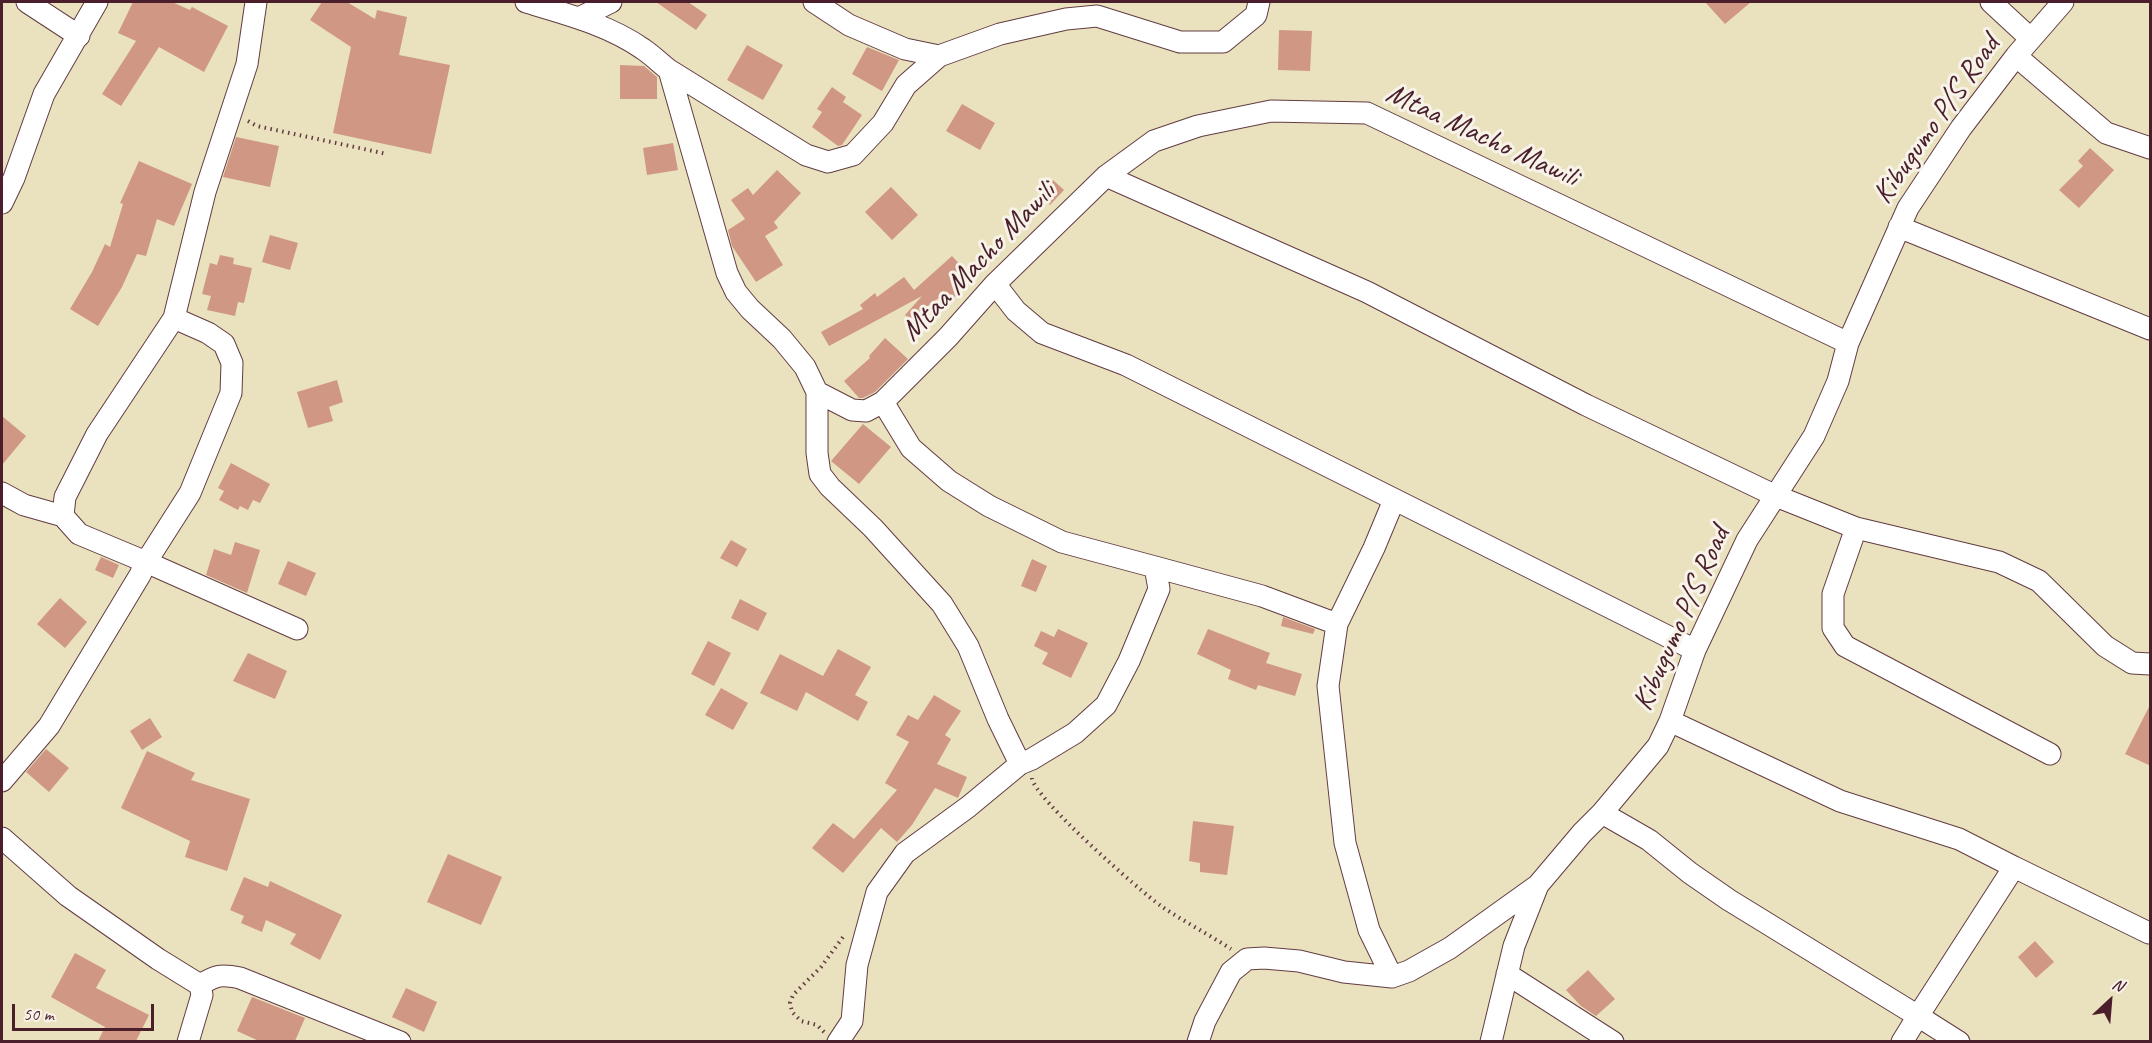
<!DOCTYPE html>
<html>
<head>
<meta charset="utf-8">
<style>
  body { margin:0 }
  #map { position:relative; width:2152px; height:1043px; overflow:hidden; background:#eae1bf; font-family:Caveat,sans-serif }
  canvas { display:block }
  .frame { position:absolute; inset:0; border:3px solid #4a1f2b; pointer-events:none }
  .north { position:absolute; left:2080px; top:971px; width:60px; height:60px; -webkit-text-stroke:4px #f7f3e8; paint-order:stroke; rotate:26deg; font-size:16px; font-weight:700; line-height:24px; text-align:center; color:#4a1f2b }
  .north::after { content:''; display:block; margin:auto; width:21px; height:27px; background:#4a1f2b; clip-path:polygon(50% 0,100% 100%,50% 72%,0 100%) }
  .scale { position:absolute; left:12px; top:1004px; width:142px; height:27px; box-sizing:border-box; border:3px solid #4a1f2b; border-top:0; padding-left:8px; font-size:18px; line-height:21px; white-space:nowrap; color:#4a1f2b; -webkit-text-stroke:4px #f7f3e8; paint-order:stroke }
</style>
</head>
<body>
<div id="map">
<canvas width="2152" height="1043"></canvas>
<div class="frame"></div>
<div class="north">N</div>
<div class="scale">50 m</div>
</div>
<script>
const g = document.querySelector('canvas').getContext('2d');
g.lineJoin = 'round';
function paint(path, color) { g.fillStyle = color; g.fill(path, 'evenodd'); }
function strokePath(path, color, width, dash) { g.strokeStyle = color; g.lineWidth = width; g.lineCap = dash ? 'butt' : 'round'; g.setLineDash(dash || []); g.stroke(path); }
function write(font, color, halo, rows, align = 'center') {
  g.font = font + ' Caveat,sans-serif'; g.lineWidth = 6; g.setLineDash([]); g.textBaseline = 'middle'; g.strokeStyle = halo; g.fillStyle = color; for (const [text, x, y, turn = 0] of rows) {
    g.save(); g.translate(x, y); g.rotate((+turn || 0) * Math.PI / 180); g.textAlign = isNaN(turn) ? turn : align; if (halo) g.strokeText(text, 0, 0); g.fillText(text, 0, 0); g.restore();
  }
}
paint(new Path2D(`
  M133,2h39l18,8 2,-3 36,19 -24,46 -45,-25 -38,59 -19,-12 34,-53 -18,-8z
  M322,2h25l28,17 2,-9 30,7 -8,38 51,10 -19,89 -98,-21 18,-86 -41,-27z
  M656,2h32l19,13 -11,15z
  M1705,2h46l-26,22z
  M1279,30l33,1 -2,40 -32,-1z
  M747,45l36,20 -20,35 -36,-20z
  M867,47l32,13 -17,31 -30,-17z
  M620,65l24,1 13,11v22h-37z
  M832,87l14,10 -3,5 19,13 -20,30 -4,1 -26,-19 10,-15 -5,-3z
  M962,104l33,19 -15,27 -34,-19z
  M236,137l43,9 -9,41 -47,-10z
  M673,143l5,27 -31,5 -4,-27z
  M2090,148l24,22 -35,38 -20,-18 24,-24 -5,-5z
  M139,161l53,23 -18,42 -17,-7 -11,37 -9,-2 -15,33 -24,39 -28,-17 22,-37 13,-28 5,3 13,-43 -3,-1z
  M777,170l24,23 -27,29 4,6 -13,8 18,29 -27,17 -24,-36 -4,-16 17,-11 -14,-19 17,-12 5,7z
  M1053,180l11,10 -14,15 -11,-10z
  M891,187l27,28 -26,25 -27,-28z
  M270,235l28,8 -8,27 -28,-8z
  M220,255l14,3 -1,6 19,4 -8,35 -6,-1 -3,14 -28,-6 4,-14 -9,-2 8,-31 7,2z
  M952,256l22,24 -25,22 -6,-7 -33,24 -5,-4 17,-19 -93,50 -8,-14 42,-23 -3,-4 15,-12 2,4 27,-20 10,13z
  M885,338l23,21 -33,33 -12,6h-4l-15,-17 26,-23 -1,-2z
  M337,380l6,22 -14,5 4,14 -25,7 -11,-36z
  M2,416l24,20 -24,29z
  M863,424l28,23 -32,37 -28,-23z
  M231,463l39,21 -10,19 -7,-3 -5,10 -8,-4 -2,4 -19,-10 5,-9 -6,-3z
  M731,540l16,9 -10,18 -17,-9z
  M235,542l25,8 -13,43 -41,-18 8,-26 17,6z
  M101,557l18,8 -6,13 -18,-8z
  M1032,559l15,7 -11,26 -15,-6z
  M288,561l28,12 -10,23 -28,-12z
  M60,598l27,24 -22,26 -28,-24z
  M740,599l27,14 -9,18 -27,-13z
  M1283,617l32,12 -2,5 -32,-8z
  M1058,629l30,14 -17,35 -29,-14 6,-11 -14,-7 7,-15 13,6z
  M1208,629l62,24 -4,10 36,11 -7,22 -37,-11 -2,5 -28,-11 3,-9 -34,-16z
  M708,641l23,12 -17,33 -23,-12z
  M838,649l33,18 -16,28 13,7 -10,19 -52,-29 -9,19 -37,-18 20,-39 43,22z
  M248,653l39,18 -12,28 -42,-18z
  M721,688l27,15 -15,27 -28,-15z
  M934,695l27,16 -16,24 6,4 -14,25 30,13 -9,21 -23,-10 -23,37 -15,17 -16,-14 -38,45 -31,-25 21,-25 21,16 43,-49 -12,-7 24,-41 -13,-7 12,-20 10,5z
  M2151,703v63l-26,-12z
  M150,718l12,19 -20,13 -12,-19z
  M46,749l23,19 -20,24 -23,-20z
  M147,751l48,22 -4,7 59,19 -23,72 -42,-14 5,-16 -69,-33z
  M1193,821l41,5 -7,49 -27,-3v-9l-11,-2z
  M448,854l54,23 -21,48 -54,-23z
  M244,877l24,10 2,-6 72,34 -22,45 -30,-16 6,-10 -30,-14 -4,12 -21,-9 3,-7 -14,-6z
  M2035,941l19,21 -18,16 -18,-21z
  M75,953l31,17 -10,18 53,27 -13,26h-38l7,-14 -54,-30z
  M1588,970l27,29 -19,17 -15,-10 -15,-16z
  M406,988l31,14 -13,30 -32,-15z
  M252,997l53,21 -10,23h-36l-22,-10z`), '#d09785');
const minor = new Path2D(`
  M27,2l52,34
  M526,2c40,12 83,23 117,47 9,6 17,14 26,21l58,203 9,19 14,17 32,30 23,28 12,25v61l3,21 10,13 43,41 69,76 26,42 30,73 22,45
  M814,2l35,23 56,24 34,7
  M1991,2l40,37
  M579,18l32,-16
  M2016,56l90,77 44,15
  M669,70l137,85 22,7 25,-7 30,-32 23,-38 33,-29 61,-22 66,-15 31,-3 83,26h43l33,-27 3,-13
  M1106,176l261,116 219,113 190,91 80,32 143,34 40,19 66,65 27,17 18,1
  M2,203l12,-25 30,-84 53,-92
  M1899,227l251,102
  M995,284l21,27 26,22 84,32 569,285
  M174,318l34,15 16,11 8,19 -1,30 -41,100 -44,69 151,67
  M817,392l35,18 14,1 17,-9 65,-65 47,-53 111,-108 48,-35 44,-15 73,-15 96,2 481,230
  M2,493l22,12 39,11
  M1856,528l-23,66v34l12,18 205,108
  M1155,567l107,29 75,28
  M1670,721l170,80 119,38 55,28 -96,149 41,26
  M2,781l47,-55 91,-151 6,-13 -67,-28 -16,-18 2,-19 32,-63 77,-116 31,-126 42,-128 9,-62
  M1602,813l47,27 41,33 39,27 189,116 -16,26
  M2,838l66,58 90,63 42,26 2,10 -14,47
  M2014,867l135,66
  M1507,974l106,68
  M1392,977l-23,-47 -24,-87 -17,-157 9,-62 37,-76 20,-48
  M200,985c16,-10 21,-11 40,-7l160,64
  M838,1042l14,-21 5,-56 20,-73 28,-39 63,-46 52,-43 12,-5 43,-26 31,-28 23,-44 30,-72 -4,-22 -93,-25 -73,-36 -40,-25 -38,-33 -28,-46
  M1198,1042l7,-21 26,-49 16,-13 17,-1 35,3 45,11 48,5 17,-6 41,-23 88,-63 44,-52 20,-20 56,-67 12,-25 25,-71 52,-110 67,-104 24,-55 10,-38 60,-135 53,-80 55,-72 47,-54
  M1491,1042l23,-96 24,-61`);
strokePath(minor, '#623c41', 23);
strokePath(new Path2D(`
  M248,121l9,5 130,28
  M1032,778c1,19 108,113 129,128 22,15 47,28 70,43
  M824,1032l-7,-7 -16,-4 -9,-9 -2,-9 3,-8 28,-28 22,-30`), '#623c41', 4, [1.5, 4.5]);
strokePath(minor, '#fff', 21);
write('30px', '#4a1f2b', '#f7f3e8', [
  ["Kibugumo P/S Road",1937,120,-55],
  ["Mtaa Macho Mawili",1482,136,25],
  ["Mtaa Macho Mawili",979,262,-46],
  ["Kibugumo P/S Road",1682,619,-66]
]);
</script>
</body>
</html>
